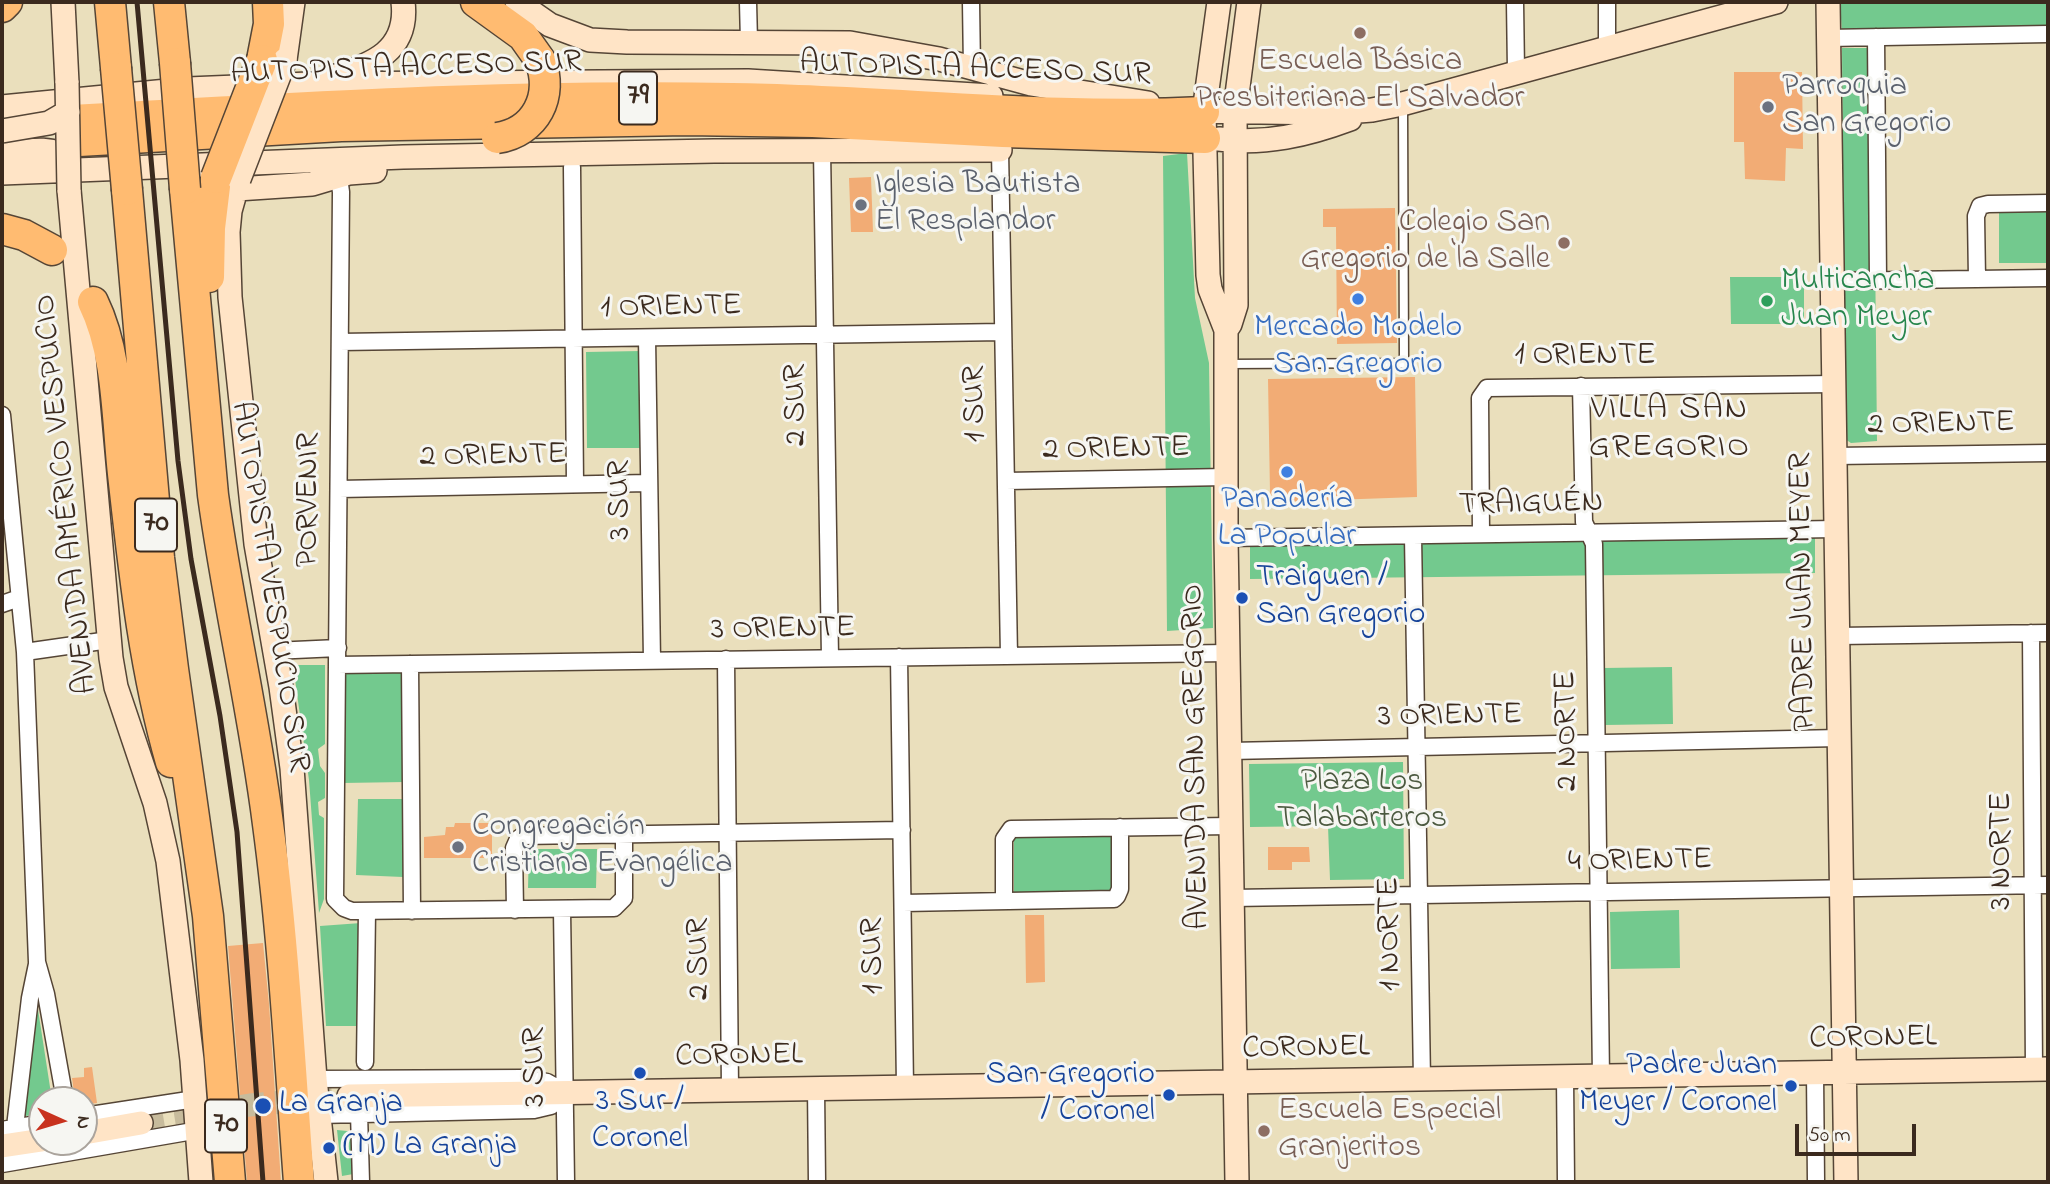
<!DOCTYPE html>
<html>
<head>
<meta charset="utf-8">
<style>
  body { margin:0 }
  #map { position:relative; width:2050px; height:1184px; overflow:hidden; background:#eadfbc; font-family:"Indie Flower",sans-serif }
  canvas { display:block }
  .frame { position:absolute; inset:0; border:4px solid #3b2a1e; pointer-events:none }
  .north { position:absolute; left:28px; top:1086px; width:70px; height:70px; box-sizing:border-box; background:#f6f6f2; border:2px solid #aba49d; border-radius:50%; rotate:94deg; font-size:19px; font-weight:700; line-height:28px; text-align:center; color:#3b2a1e }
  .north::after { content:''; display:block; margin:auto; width:24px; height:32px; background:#c8321e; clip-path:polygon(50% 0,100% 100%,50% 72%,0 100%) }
  .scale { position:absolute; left:1795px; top:1124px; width:121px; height:32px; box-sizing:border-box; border:4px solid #3b2a1e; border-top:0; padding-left:9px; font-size:21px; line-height:24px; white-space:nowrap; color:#3b2a1e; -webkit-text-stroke:5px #f6f6f2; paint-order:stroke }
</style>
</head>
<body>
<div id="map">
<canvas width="2050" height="1184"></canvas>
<div class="frame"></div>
<div class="north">N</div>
<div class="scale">50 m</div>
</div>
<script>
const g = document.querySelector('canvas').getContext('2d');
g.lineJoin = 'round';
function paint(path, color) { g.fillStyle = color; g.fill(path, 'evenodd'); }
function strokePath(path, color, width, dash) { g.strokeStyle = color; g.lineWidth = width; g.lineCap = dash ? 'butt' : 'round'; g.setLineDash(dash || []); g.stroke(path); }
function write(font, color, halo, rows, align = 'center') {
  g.font = font + ' "Indie Flower",sans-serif'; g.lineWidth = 6; g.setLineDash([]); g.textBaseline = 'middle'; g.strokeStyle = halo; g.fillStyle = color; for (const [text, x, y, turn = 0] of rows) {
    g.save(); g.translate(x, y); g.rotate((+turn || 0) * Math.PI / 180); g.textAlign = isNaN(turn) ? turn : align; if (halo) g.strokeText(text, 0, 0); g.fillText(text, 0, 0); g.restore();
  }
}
paint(new Path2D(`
  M1840,2h208v29l-206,3z
  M1842,48h31l4,393 -26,2 -9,-6 -4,-144 6,-3z
  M1187,153l8,145 14,65 4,265 -46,3 -4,-475z
  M2048,211v52h-49v-51z
  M1730,277h74v47h-73z
  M641,351l1,97h-55l-1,-96z
  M1815,538v35l-565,6v-35z
  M293,665h32v79l-7,5 2,17 5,7v25l-7,4 1,13 5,3v81l-5,14 -10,-133z
  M1672,667l1,57 -68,1 -1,-57z
  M347,672l56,1 2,109 -63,1 2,-107z
  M1403,762l1,117 -74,1 -2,-54 -78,1 -1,-63z
  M358,799h47l-2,78 -47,-2z
  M1014,833l103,2v53l-7,5 -96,2z
  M529,849h68l-1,39h-68z
  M1679,910l1,58 -69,1 -1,-57z
  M361,923l-1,103h-34l-6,-100z
  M35,990l17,110h-10v14l-17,2z
  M337,1130l20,2 2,41 -17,3z`), '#73c98e');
paint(new Path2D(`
  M1734,72h68l1,77 -17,-1 -1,33 -40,-2 -1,-37h-10z
  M871,177l2,55h-22l-2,-54z
  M1395,208l2,135 -60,1 -1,-117h-13v-18z
  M1415,377l2,120 -140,5 -7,-9 -2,-114z
  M455,823h37v35h-68v-21l21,-2 1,-8h8z
  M1268,847h41l1,15h-18v8h-24z
  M1025,915h19l1,67 -19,1z
  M263,943l6,61 12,178h-34l-19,-236z
  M92,1067l5,36 -13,2v-5h-9l-3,-22 12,-1v-9z`), '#f2ac75');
strokePath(new Path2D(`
  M141,1123l109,-18 99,-9`), '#c7bb9c', 23, [23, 11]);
const lane = new Path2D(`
  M1228,364l176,-1 -1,-255`);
const street = new Path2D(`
  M748,2l1,40
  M971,2l1,67
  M1515,2l1,69
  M1607,2v45
  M1876,37l2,243
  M1828,38l220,-4
  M822,150l8,508
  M1000,150l9,506
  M572,167l3,317
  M339,178l2,14 -6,707 9,9 8,3 262,-3 10,-10v-64
  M1977,279l-1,-63 4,-10 8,-2 60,-1
  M1832,281l216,-3
  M647,338l5,322
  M340,342l663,-10
  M1581,386l3,136 10,22 7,533
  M2,415l23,237 12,310 9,32 19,106
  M1835,456l213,-3
  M1006,481l220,-4
  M339,489l310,-6
  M1481,534l-1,-136 7,-10 347,-4
  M1413,536l9,544
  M1226,538l610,-9
  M2,604l17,-6
  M2031,633l3,436
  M1838,636l210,-3
  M273,651l65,-3
  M25,652l84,-12
  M899,657l6,430
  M726,659l4,431
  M410,664l2,247
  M337,665l891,-12
  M1230,751l609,-13
  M1232,898l816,-13
  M1004,901v-62l7,-10 220,-3
  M903,903l211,-4 3,-3 3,-7v-62
  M515,910l-1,-62 4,-9 4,-3 380,-6
  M562,910l4,272
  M365,1062l2,-151
  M1815,1073l1,109
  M1565,1078l1,104
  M315,1079l208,-1 24,4 18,10 -14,14 -17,4 -215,5
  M816,1088l1,94
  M359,1113l2,69
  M84,1116l111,-17
  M15,1127l15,-129 7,-34
  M2,1130l40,-7
  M2,1164l197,-34`);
const secondary = new Path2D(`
  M63,2l4,81
  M517,2l33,23 40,15 37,2 223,1 89,16 92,25 117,19
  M1219,2l-15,110 4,163 2,14 16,41v208l11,644
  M1828,2l18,1180
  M285,60l8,-58
  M333,77c39,-12 76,-26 70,-75
  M2,107l186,-18 121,-5 439,-3 243,15
  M1189,111l143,2 40,-3 30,-6 374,-102
  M1219,139c46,6 88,-4 131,-20
  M2,154c20,-2 51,-10 67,6
  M2,173l401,-16 311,-6 286,-1
  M239,179l-9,32 -2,21 2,65 26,247 25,143 11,81 23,311 11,103
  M237,189l75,-5 37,-11 26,-2
  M69,190l42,468 5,29 39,116 13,58 24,199 9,122
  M1226,330l4,-6 6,-19 -1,-195 14,-108
  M349,1096l1699,-27
  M84,1133l57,-10
  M2,1146l40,-6`);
const highway = new Path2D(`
  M110,2l6,66
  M169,2l6,61
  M476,2l47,34 17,24
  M2,7l5,-5
  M262,60l7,-36 -1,-22
  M72,120c220,-13 440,-26 660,-22 158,2 314,22 472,14
  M79,141l262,-15 346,-6 126,2 190,10 202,6
  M185,189l28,306c15,110 41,218 55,329 16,119 22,239 31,358
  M127,190l32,368 14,111 35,247 22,266
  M2,229l22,6 28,15
  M209,277l1,-49 6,-50
  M93,302c25,51 24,116 30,172 11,98 21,194 48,288`);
strokePath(lane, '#554536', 11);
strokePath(street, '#554536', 19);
strokePath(secondary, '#554536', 26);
strokePath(highway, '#554536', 33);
strokePath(lane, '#fff', 8);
strokePath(street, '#fff', 16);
strokePath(secondary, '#ffe4c6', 23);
strokePath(highway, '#ffbb71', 30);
strokePath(new Path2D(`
  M137,2l41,459 13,98 29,157 17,116 26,350`), '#3b2a1e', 5);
const secondaryBridge = new Path2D(`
  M67,83l2,107
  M2,131l47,-8 19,-11
  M239,179l46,-119`);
const highwayBridge = new Path2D(`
  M175,63l10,126
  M116,68l11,122
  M497,138c39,-6 57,-42 43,-78
  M216,178l46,-118`);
strokePath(secondaryBridge, '#554536', 26, []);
strokePath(highwayBridge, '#554536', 33, []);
strokePath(secondaryBridge, '#ffe4c6', 23);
strokePath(highwayBridge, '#ffbb71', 30);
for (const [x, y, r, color] of [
  [1360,33,7,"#8d6e63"],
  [1768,107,7,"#6b7280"],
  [861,205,7,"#6b7280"],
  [1564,243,7,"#8d6e63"],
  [1358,299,7,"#3f7fe0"],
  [1767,301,7,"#2e9e5b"],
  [1287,472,7,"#3f7fe0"],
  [1242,598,7,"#1a4fb4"],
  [458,847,7,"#6b7280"],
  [640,1073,7,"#1a4fb4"],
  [1791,1086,7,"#1a4fb4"],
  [1169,1095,7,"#1a4fb4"],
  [263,1106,9,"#1a4fb4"],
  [1264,1131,7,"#8d6e63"],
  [329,1148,7,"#1a4fb4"]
]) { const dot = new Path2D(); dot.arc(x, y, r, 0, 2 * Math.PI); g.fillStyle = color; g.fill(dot); strokePath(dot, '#f6f6f2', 2.5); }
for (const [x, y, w] of [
  [638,98,38],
  [156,525,42],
  [226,1126,42]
]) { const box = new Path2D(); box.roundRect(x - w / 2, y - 26.5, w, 53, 5); g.fillStyle = '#f6f6f2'; g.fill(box); strokePath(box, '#3b2a1e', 2); }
write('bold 30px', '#3b2a1e', null, [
  ["79",638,98],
  ["70",156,525],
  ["70",226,1126]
]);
write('32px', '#785e54', '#f6f6f2', [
  ["Escuela Básica",1360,64],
  ["Presbiteriana El Salvador",1360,101],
  ["Colegio San",1550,225,"right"],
  ["Gregorio de la Salle",1550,262,"right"],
  ["Escuela Especial",1278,1113,"left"],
  ["Granjeritos",1278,1150,"left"]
]);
write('32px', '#3b2a1e', '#f6f6f2', [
  ["AUTOPISTA ACCESO SUR",406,70,-2],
  ["AUTOPISTA ACCESO SUR",975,71,2],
  ["1 ORIENTE",671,309,-1],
  ["1 ORIENTE",1585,358],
  ["1 SUR",977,404,-91],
  ["2 SUR",798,405,-91],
  ["2 ORIENTE",1941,426,-1],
  ["2 ORIENTE",1116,451,-1],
  ["2 ORIENTE",493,458,-1],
  ["AVENIDA AMÉRICO VESPUCIO",68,494,-96],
  ["PORVENIR",311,500,-90],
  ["3 SUR",622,500,-91],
  ["TRAIGUÉN",1531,506,-1],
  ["AUTOPISTA VESPUCIO SUR",268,587,81],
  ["PADRE JUAN MEYER",1805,592,-91],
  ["3 ORIENTE",783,631,-1],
  ["3 ORIENTE",1450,718,-1],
  ["2 NORTE",1569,731,-91],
  ["AVENIDA SAN GREGORIO",1198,757,-91],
  ["3 NORTE",2004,851,-90],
  ["4 ORIENTE",1640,863,-1],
  ["1 NORTE",1392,934,-91],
  ["1 SUR",875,956,-91],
  ["2 SUR",701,959,-91],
  ["CORONEL",1873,1040,-1],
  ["CORONEL",1306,1050,-1],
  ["CORONEL",739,1058,-1],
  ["3 SUR",537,1067,-91]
]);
write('32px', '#5b616d', '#f6f6f2', [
  ["Parroquia",1782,89],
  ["San Gregorio",1782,126],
  ["Iglesia Bautista",875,187],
  ["El Resplandor",875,224],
  ["Congregación",472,829],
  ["Cristiana Evangélica",472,866]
], 'left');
write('32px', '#27864d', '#f6f6f2', [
  ["Multicancha",1781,283],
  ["Juan Meyer",1781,320]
], 'left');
write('32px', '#366cbe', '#f6f6f2', [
  ["Mercado Modelo",1358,330],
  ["San Gregorio",1358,367],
  ["Panadería",1287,502],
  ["La Popular",1287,539]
]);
write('32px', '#164399', '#f6f6f2', [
  ["Traiguen /",1256,580],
  ["San Gregorio",1256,617],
  ["Padre Juan",1777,1068,"right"],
  ["Meyer / Coronel",1777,1105,"right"],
  ["San Gregorio",1155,1077,"right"],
  ["/ Coronel",1155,1114,"right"],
  ["3 Sur /",640,1104,"center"],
  ["Coronel",640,1141,"center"],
  ["La Granja",279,1106],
  ["(M) La Granja",343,1148]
], 'left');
write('32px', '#4c5a40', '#f6f6f2', [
  ["Plaza Los",1362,784],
  ["Talabarteros",1362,821]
]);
g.letterSpacing = '2px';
write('33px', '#3b2a1e', '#f6f6f2', [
  ["VILLA SAN",1670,412],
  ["GREGORIO",1670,450]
]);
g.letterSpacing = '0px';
</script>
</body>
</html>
